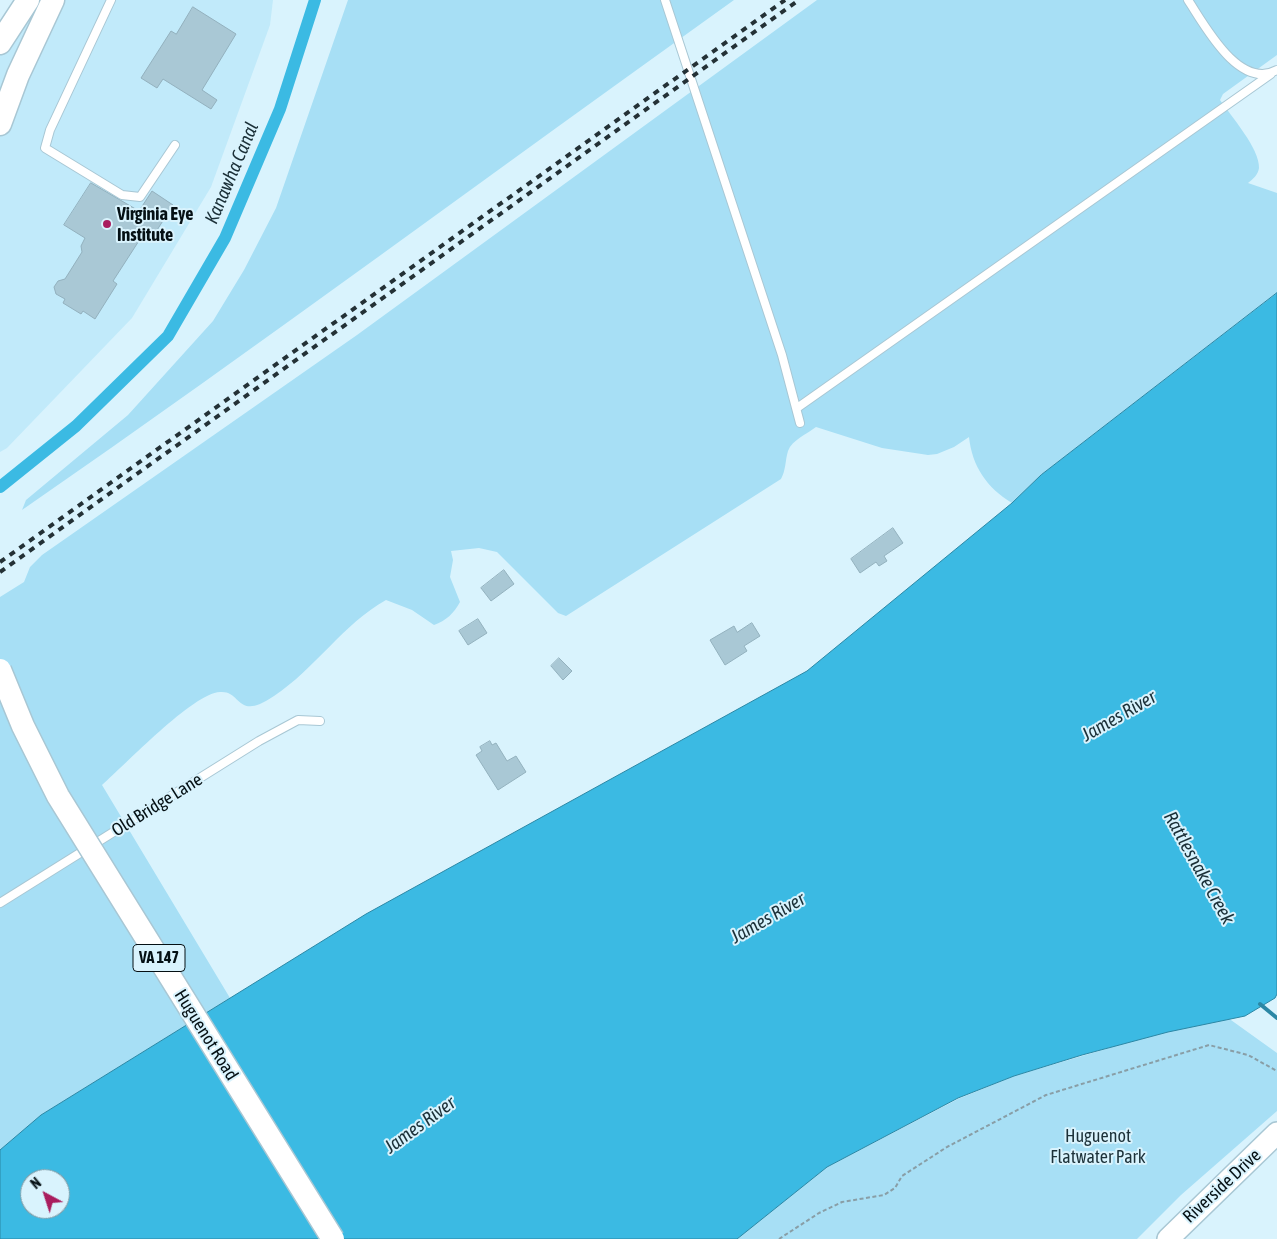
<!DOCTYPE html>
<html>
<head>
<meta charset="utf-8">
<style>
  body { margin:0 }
  #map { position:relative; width:1277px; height:1239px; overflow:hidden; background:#d9f3fd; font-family:"Asap Condensed",sans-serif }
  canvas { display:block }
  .north { position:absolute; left:20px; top:1169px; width:50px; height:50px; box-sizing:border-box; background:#d9f3fd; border:1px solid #8498a0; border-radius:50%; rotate:320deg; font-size:14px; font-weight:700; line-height:20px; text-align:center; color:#051014 }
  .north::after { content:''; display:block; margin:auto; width:18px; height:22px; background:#a91d5e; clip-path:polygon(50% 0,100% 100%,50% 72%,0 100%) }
</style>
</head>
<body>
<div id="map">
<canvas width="1277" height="1239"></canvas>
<div class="north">N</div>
</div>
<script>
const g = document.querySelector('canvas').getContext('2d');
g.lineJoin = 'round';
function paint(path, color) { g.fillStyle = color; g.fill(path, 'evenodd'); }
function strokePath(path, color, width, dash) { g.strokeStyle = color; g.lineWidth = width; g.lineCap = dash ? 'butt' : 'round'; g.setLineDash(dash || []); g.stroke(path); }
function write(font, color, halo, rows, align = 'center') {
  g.font = font + ' "Asap Condensed",sans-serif'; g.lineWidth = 4; g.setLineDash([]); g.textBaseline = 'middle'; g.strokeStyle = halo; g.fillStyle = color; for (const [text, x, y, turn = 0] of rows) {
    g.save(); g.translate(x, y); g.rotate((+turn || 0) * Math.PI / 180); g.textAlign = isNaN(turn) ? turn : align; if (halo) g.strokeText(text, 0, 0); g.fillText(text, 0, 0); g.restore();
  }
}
paint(new Path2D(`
  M15,0h258l-3,25 -59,162 -79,131 -125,130 -7,4v-425z`), '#c1eafa');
paint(new Path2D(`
  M348,0h386c-238,170 -472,344 -712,510l4,-10 102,-85 85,-94 31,-51 32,-62z
  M817,0h460v55l-54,39 -3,6c11,16 40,49 39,68 -1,7 -6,11 -11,15l29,10v100l-236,182 -29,28c-25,-15 -40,-37 -43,-66l-15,10 -17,7 -9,1 -46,-7 -66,-21c-9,7 -24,13 -28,24 -3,10 -2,19 -7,28l-215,137 -8,-3 -61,-61 -18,-4 -28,3 2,9 -3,17 10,25c-6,11 -14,19 -26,23l-22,-15 -26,-10c-43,24 -71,69 -112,96 -38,26 -32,-6 -54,-4 -27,1 -95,73 -118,93l128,213 -189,117 -41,35v-553l24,-15 6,-15 12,-12 315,-220z
  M1210,1005l67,48v58l-96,84 -44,44h-400l90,-72 131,-68 56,-23 92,-27z`), '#a7dff5');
const water = new Path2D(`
  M1277,293v701l-2,4 -30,18 -77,16 -86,23 -68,21 -56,22 -131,69 -90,72h-737v-89l41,-35 325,-201 441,-243 205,-168 29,-28zM30,1179h30v30h-30z`);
paint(water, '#3bbae3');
strokePath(water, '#2b87a5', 1);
strokePath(new Path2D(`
  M1260,1004l17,14`), '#2b87a5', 4);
strokePath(new Path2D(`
  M0,487l76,-61 92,-90 57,-98 55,-129 35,-109`), '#3bbae3', 12);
const building = new Path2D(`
  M193,7l43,27 -34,56 15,10 -6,9 -48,-30 -6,9 -16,-10 30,-47 5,3z
  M91,183l48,28 13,-20 21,14 -21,33 -8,-5 -31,48 4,3 -22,35 -12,-8 -2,3 -18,-11 2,-4 -9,-5 -2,-7 4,-6 7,-2 17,-27 -1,-6 4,-8 -21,-13z
  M893,528l10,15 -19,13 3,5 -8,5 -3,-4 -16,11 -9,-14z
  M504,570l10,14 -23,17 -10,-13z
  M478,619l9,14 -19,12 -9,-14z
  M752,623l8,13 -16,10 3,5 -22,14 -15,-25 24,-14 3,6z
  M559,658l13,13 -9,9 -12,-14z
  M490,741l2,4 4,-2 11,18 9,-5 10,16 -28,18 -22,-35 6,-4 -2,-4z`);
paint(building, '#a9c8d5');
strokePath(building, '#93b1be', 1);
const lane = new Path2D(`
  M111,0l-61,130 -5,18 77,47 18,2 35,-52
  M665,0l117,355 18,68
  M1188,0c16,24 51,91 89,70
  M797,408l474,-334
  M0,903l259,-162 39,-21 22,1`);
const secondary = new Path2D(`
  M1168,1239l109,-106`);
const primary = new Path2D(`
  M0,43l28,-43
  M0,124l18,-49 35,-75`);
strokePath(lane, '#a8c7d4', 10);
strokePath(secondary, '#a8c7d4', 24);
strokePath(primary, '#a8c7d4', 25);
strokePath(new Path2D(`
  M779,1239l40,-26 23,-11 42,-7 11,-7 7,-12 45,-29 99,-52 163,-50 39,10 29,16`), '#899ea6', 2, [4, 2.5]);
strokePath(lane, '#fff', 8);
strokePath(secondary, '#fff', 21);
strokePath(primary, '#fff', 22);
strokePath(new Path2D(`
  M0,562l785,-562
  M0,572l799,-572`), '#243136', 4, [6, 6]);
const primaryBridge = new Path2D(`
  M0,670l23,56 35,70 275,443`);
strokePath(primaryBridge, '#a8c7d4', 25, []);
strokePath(primaryBridge, '#fff', 22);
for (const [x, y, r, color] of [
  [107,224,5,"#a91d5e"]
]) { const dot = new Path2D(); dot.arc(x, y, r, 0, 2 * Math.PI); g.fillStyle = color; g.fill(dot); strokePath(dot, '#d9f3fd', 2); }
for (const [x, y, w] of [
  [159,958,52]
]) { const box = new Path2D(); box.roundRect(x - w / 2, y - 13.5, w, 27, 4); g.fillStyle = '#d9f3fd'; g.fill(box); strokePath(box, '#051014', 1); }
write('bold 16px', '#051014', null, [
  ["VA 147",159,958]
]);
write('bold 18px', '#051014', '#d9f3fd', [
  ["Virginia Eye",117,214],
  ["Institute",117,235]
], 'left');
write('18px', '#051014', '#d9f3fd', [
  ["Old Bridge Lane",157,805,-32],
  ["Huguenot Road",206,1035,58],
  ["Riverside Drive",1222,1186,-43]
]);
write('18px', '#1c3139', '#d9f3fd', [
  ["Huguenot",1098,1136],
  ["Flatwater Park",1098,1157]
]);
write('italic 19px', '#1b3038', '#d9f3fd', [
  ["Kanawha Canal",232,173,-67],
  ["James River",1119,716,-30],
  ["Rattlesnake Creek",1199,868,61],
  ["James River",768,918,-30],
  ["James River",420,1125,-36]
]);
</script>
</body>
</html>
